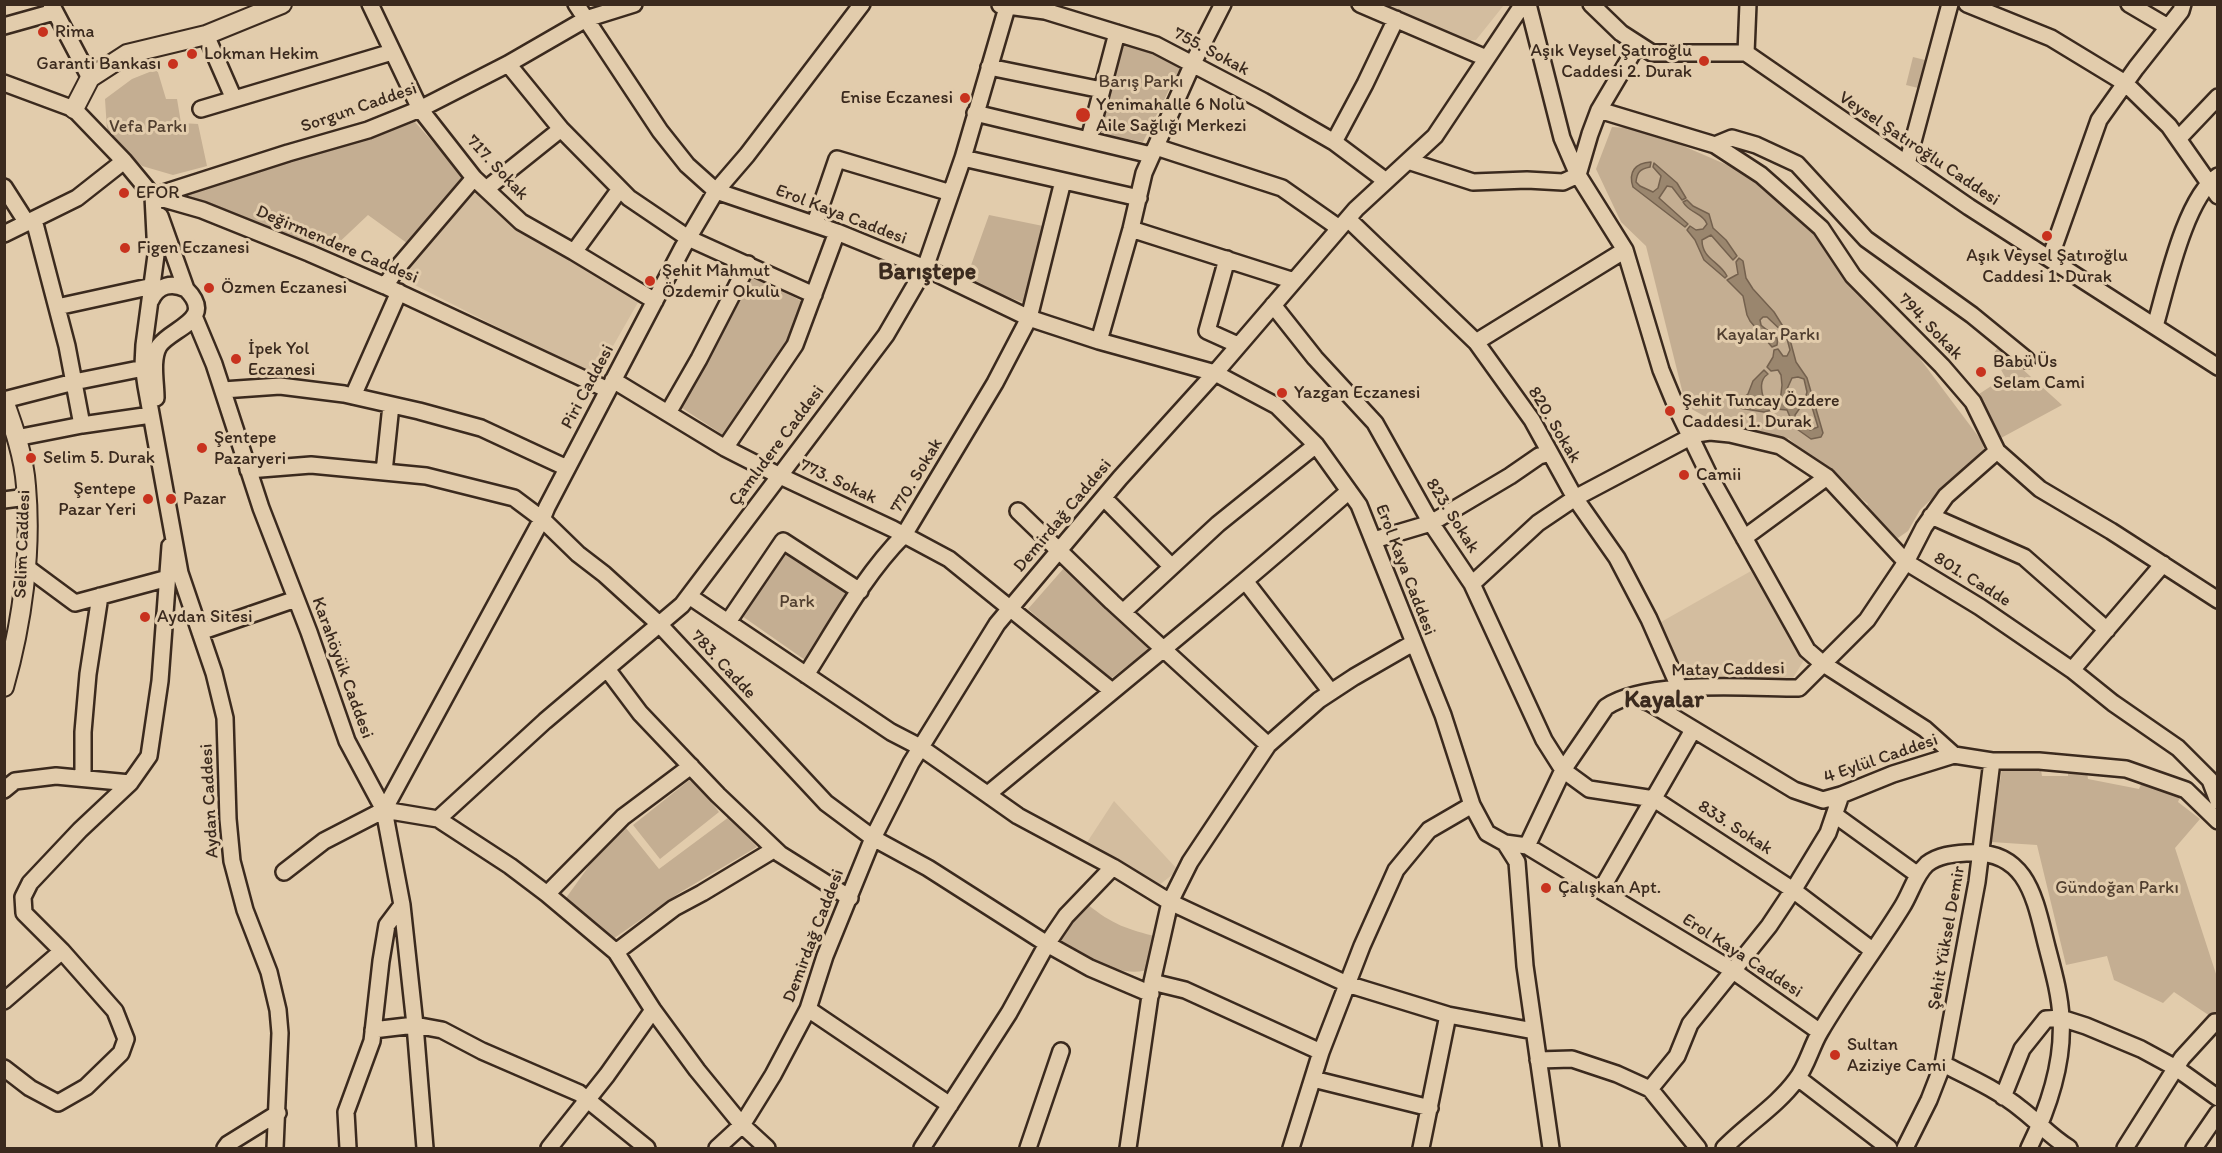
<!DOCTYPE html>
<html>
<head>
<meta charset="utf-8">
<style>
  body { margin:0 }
  #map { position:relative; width:2222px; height:1153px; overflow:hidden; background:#e2ccac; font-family:Itim,sans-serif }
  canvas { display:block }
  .frame { position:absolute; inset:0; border:6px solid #3b2a1e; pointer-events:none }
</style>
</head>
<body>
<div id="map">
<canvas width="2222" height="1153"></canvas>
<div class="frame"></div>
</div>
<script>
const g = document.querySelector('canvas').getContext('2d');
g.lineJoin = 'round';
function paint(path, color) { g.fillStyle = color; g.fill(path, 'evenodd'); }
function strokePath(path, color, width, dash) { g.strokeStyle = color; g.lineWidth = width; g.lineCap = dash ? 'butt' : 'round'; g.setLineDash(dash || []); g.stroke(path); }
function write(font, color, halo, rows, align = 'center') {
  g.font = font + ' Itim,sans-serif'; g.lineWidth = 6; g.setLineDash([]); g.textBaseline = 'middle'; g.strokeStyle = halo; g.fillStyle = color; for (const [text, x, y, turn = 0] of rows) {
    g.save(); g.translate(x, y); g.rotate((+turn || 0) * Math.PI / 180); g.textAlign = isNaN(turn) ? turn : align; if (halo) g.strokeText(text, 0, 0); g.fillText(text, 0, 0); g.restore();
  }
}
paint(new Path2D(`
  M1389,4l115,1 -28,35h-15l-36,-15 -38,-19z
  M473,185l167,114 -43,75 -64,-29 -134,-68z
  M1751,571l53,89 -11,18 -110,3 -22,-59z
  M1114,801l64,69 -21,17 -73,-40z`), '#d3bd9f');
paint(new Path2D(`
  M1128,42l53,24 -38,76 -41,-8 -4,-5 21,-84z
  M1913,57l16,4 -7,28 -16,-4z
  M157,69l9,30h11l4,24 17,1 9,42 -34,9 -31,-9 -18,-16 -17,-20 -2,-31 27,-20z
  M414,121l51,57 -54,68 -43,-31 -37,35 -155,-57z
  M1612,127l32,2 104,45 38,31 27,26 45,62 48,47 75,100 3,9 -64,61 -12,21 -10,7 -35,-27 5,-7 -80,-66 -3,5 -79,-26 -20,-11 -40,-160 -25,-24 -25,-53z
  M989,215l54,11 -18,77 -60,-21z
  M749,277l24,9 30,16 -24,58 -56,75 -41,-27 1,-11z
  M1998,347l64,58 -61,33 -25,-42 29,-19 -12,-22z
  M791,543l63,42 -49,75 -63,-44z
  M1064,568l88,79 -43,33 -81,-71z
  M2002,768l39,2 1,6h26v-5l19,1 1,7 51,10 3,-7 39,13 -3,7 22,17 -25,29 42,129v32l-4,9 -39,-26 -11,11 -49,-23 -7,-24 -41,9 -29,-120 -46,-3z
  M692,778l27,34 -59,47 -27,-34z
  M729,817l28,30 -78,46 -66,46 -47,-41 25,-35 35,-35 33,41z
  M1087,904c26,21 40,25 71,33l-5,30c-27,16 -69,-12 -93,-27z`), '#c4ae92');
const water = new Path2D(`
  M1651,162l-1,5c-10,2 -13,5 -14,15l4,4 13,6 5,-4 3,-12 -8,-9 1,-4 23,20 9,15 -4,2 -10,-13 -5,-1 -8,12 29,26 -3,3 -52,-40c-5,-15 2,-24 18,-25z
  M1687,200l6,6 16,8 4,14 13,12 11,16 -4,4 -22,-25 -9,5c0,19 17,21 25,36l-2,2 -21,-18 -9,-20 -8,-10 3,-4 6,4 7,-1 4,-5c-4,-11 -18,-11 -24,-22z
  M1739,258l4,3 3,17 7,11 21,23 15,24 7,26 11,16 16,55 -2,4 -10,2 -17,-12 4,-3h5l7,6 8,-3 -6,-20 -4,-2h-6l-7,10 1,6 -3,3 -6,-14 -11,-1 -12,3 -25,-4 1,-8 8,-6 5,-13 11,-11 4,4c-9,6 -7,16 -4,26l6,5 10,-2 2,-18 -1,-10 -3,-5 -7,1 -4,-4 6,-10 1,-7 4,-1 5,7h4l3,-6 -4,-15 -19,-18h-4l-3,3 1,5c6,7 19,8 16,20l-5,2 -22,-26 -3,-6 -4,-19 -16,-16 11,-6 -2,-12zM1798,377l6,2 3,13 -2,7c-11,4 -14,-1 -18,-10l5,-11z`);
paint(water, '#9a866e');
strokePath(water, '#74614e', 1.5);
const minor = new Path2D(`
  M51,4l39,74
  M370,4l50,105 54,69 47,44 53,30 81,49
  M576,4l84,127 27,34 29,26 121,41 88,36 104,50 70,23 116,32 62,33 39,39 43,60 84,210 29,90 15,28 18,10 22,3 205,124 88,62
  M1360,4l126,54
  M1528,4l34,134 16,37 47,75 36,120 17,41 31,64 98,175 15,13 103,66 29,26 38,6h47l87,8 60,21 32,31
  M1591,4l30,29 31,20h94l223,154 249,160
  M1967,4l84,34 74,45 44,43 49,70
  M2129,4l39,23
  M1000,5l45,6 111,34 107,56 71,41 52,39
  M4,26l50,-14
  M206,35l28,64
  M1746,53l2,-49
  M508,64l53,65 68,69 59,40 126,57
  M989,67l113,23
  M4,83l70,26 50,52 29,35 49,14 107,43 76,33 223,104
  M201,109l191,-57
  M1599,110l116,35 46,30 60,53 32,48 89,90 31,36 24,49 43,38 71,42 107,69
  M975,113l176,42
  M1089,139l28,-106
  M2178,139l40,-42
  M1334,142l31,-58 31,-65
  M1715,145l17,-7 24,7 41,19 69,75 106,76 55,45
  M1156,147l126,41 57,40
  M963,158l176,40
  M1408,161l65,21 54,-2 36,2 15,-7
  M1907,164l43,-160
  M1578,175l12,-41 9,-24 39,-66
  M4,187l23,36
  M486,189l75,-60
  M153,196l3,59 -12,90 -1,20 3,21 34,187 34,100 11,45 3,101 4,42 13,49 24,62 9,38 2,23 -5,115
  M154,196l134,-43 80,-23 52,-21 88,-45 78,-45 48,-15
  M1348,219l128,123 56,78 43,78 42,60 32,61 30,68
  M34,220l33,126 15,79
  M815,223l22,-64 114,34
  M1131,229l163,52
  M4,234l73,-36 47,-37
  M574,252l46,-63
  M2050,258l49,-138 37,-52 45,-57 2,-7
  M1227,259l-20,72 31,14
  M385,286l13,-19 76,-89
  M151,300c7,-15 21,-18 35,-11
  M1273,305l42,53 60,65 56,100 41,61 72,156 19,30 26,19 65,10 139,91 79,60
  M57,307l96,-21
  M194,316l20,48 47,144 48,124 38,109 37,69 18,95 13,120 10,123
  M2155,326c11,-37 30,-129 63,-150
  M1099,341l32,-112 13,-56 49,-110 30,-59
  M1476,342l149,-92
  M613,380l112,68 55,28 113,53 56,30 163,132
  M223,390l57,-4 64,8 75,17 62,17 86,40
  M353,396l46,-104
  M156,398c0,-16 -5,-38 3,-52 12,-18 58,-26 27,-57l-26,-73
  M4,400l70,-18 70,-14
  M668,413l31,-54 49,-95
  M16,438l66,-13 69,-10
  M725,448l70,-103 42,-113
  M248,470l63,-5 115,11 88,22 28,21 36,35 26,20 55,50 167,179 47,35 55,30 119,76 43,24 61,26
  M384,472l7,-67
  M1104,498l67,68
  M4,500l23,-3
  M1018,511l94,91 156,143
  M1931,516l93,41 83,73
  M1744,538l83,-61
  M1374,540l57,-17 79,-47 29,-20 11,-3
  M25,566l50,37 93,-25
  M1246,582l85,110
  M1472,584l66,-61 37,-25 121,-64 14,-2 20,2 50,12 47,31 79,85 74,45 92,63 41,33 65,45 32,32 8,21
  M689,596l202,136 29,15 98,69 95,51 57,35 32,15 145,67 101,31 86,16
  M1123,612l95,-88 98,-79
  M728,622l55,-81 77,50
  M200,632l96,-33
  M607,669l33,44 78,82 62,59 70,44
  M2072,670l91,-106
  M806,675c30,-47 58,-100 98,-140l91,-152 34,-65 34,-137
  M1633,696l17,7 144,87 29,10 18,-5 52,-21 61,-19
  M83,777v-45l5,-58 12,-78
  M4,790l11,-9 41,-5 74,7
  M988,794c121,-100 243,-199 361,-303
  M384,810l158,-291 5,-12 136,-260 33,-56 31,-36 115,-151
  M384,810l54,9 72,47 37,28 69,58 37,58 44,60 45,55 25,23
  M1835,815l83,60
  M438,819l107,-98 137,-116 204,-270 39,-67 38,-110 45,-154
  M1505,843l12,19 8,104 26,182
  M1527,846l36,-76 43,-63c42,-28 142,-19 193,-19l68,-68 39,-58 18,-35 22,-31 51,-45
  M284,872l40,-31 60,-31
  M1601,890l92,-160
  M547,894l76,-77 68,-51
  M616,952l58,-44 28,-15 73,-44
  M1152,982l33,8 136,62
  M4,1001l58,-50
  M808,1009l142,96
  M373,1030l42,-5 27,5 40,21 97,42 68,55
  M1538,1060l34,-1 45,15 33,15 48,59
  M1943,1064c28,14 55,26 78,45 17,13 30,28 48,39
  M4,1068l26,20 28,15 28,-16 35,-34 5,-14 -11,-28 -53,-60 -38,-38 -1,-16 7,-14 50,-53 50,-47 19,-27 11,-75 10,-135
  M1798,1078l91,70
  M1313,1079l117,29
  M1650,1089l27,-33 13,-32 79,-98 28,-42 31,-51 13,-38
  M2003,1097l19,-48 24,-30 15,-1 25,8 55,23 35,19 42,30
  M225,1148l3,-4 50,-31
  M348,1148l-2,-36 26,-71 9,-80 6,-36 15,-20
  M549,1148l58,-73 46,-65
  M717,1148l25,-23 31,-50 35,-66 17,-53 48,-118 38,-75 86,-139 123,-146 95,-105 141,-164 79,-73 88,-132
  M922,1148l87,-135 38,-69 19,-28 47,-49
  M1028,1148l33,-97
  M1128,1148l24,-166 18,-80 20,-40 78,-117 51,-45 35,-23 59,-34
  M1291,1148l30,-96 41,-106 34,-76 33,-40 43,-25
  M1421,1148l27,-133
  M1724,1148c22,-23 53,-42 72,-68 11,-14 15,-33 24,-48 25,-43 56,-83 82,-125 9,-14 13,-32 25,-43 12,-9 25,-10 39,-11 62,-5 69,47 81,94 6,23 13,47 14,71 3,45 -13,91 -32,130
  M1905,1148l24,-48 14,-36 34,-182 15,-121
  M2125,1148l57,-90 33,-36h3
  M2194,1148l24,-35`);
const major = new Path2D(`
  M74,109l16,-31 37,-24 79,-19 76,-31
  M4,401c10,27 20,56 22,85 6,66 -4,138 -22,201`);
strokePath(minor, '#3b2a1e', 20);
strokePath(major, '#3b2a1e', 22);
strokePath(minor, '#e2ccac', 15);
strokePath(major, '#e2ccac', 18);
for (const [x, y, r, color] of [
  [43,32,6,"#c8321e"],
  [192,54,6,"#c8321e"],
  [1704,61,6,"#c8321e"],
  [173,64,6,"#c8321e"],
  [965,98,6,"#c8321e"],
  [1083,115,8,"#c8321e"],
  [124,193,6,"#c8321e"],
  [2047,236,6,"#c8321e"],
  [125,248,6,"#c8321e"],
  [650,281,6,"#c8321e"],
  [209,288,6,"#c8321e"],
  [236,359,6,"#c8321e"],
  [1981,372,6,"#c8321e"],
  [1282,393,6,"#c8321e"],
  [1670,411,6,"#c8321e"],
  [202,448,6,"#c8321e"],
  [31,458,6,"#c8321e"],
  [1684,475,6,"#c8321e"],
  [148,499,6,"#c8321e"],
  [171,499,6,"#c8321e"],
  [145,617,6,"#c8321e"],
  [1546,888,6,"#c8321e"],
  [1835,1055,6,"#c8321e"]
]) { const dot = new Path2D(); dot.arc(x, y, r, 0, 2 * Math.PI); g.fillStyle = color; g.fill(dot); strokePath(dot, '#e2ccac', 2); }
write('18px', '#3b2a1e', '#e2ccac', [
  ["Rima",55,32],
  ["Aşık Veysel Şatıroğlu",1692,51,"right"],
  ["Caddesi 2. Durak",1692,72,"right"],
  ["Lokman Hekim",204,54],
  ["Garanti Bankası",161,64,"right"],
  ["Enise Eczanesi",953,98,"right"],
  ["Yenimahalle 6 Nolu",1096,105],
  ["Aile Sağlığı Merkezi",1096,126],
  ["EFOR",136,193],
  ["Figen Eczanesi",137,248],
  ["Aşık Veysel Şatıroğlu",2047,256,"center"],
  ["Caddesi 1. Durak",2047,277,"center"],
  ["Şehit Mahmut",662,271],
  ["Özdemir Okulu",662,292],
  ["Özmen Eczanesi",221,288],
  ["İpek Yol",248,349],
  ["Eczanesi",248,370],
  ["Babü Üs",1993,362],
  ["Selam Cami",1993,383],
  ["Yazgan Eczanesi",1294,393],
  ["Şehit Tuncay Özdere",1682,401],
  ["Caddesi 1. Durak",1682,422],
  ["Şentepe",214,438],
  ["Pazaryeri",214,459],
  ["Selim 5. Durak",43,458],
  ["Camii",1696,475],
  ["Şentepe",136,489,"right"],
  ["Pazar Yeri",136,510,"right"],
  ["Pazar",183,499],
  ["Aydan Sitesi",157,617],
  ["Çalışkan Apt.",1558,888],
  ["Sultan",1847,1045],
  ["Aziziye Cami",1847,1066]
], 'left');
write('18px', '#3b2a1e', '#e2ccac', [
  ["755. Sokak",1211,52,28],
  ["Sorgun Caddesi",359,108,-19],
  ["Veysel Şatıroğlu Caddesi",1919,149,34],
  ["717. Sokak",497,168,47],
  ["Erol Kaya Caddesi",841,215,21],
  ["Değirmendere Caddesi",337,245,23],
  ["794. Sokak",1930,327,46],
  ["Piri Caddesi",588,387,-62],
  ["820. Sokak",1554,425,59],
  ["Çamlıdere Caddesi",777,446,-53],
  ["770. Sokak",917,476,-59],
  ["773. Sokak",838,482,25],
  ["Demirdağ Caddesi",1063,516,-50],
  ["823. Sokak",1452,516,58],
  ["Selim Caddesi",23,544,-88],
  ["Erol Kaya Caddesi",1405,570,69],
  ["801. Cadde",1972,580,32],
  ["783. Cadde",723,665,47],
  ["Karahöyük Caddesi",342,668,70],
  ["Matay Caddesi",1728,670,-1],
  ["4 Eylül Caddesi",1881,759,-19],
  ["Aydan Caddesi",210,801,-93],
  ["833. Sokak",1735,828,33],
  ["Demirdağ Caddesi",814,936,-69],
  ["Şehit Yüksel Demir",1947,938,-80],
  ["Erol Kaya Caddesi",1742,956,33]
]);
write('18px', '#503e2f', '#e2ccac', [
  ["Barış Parkı",1141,82],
  ["Vefa Parkı",148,127],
  ["Kayalar Parkı",1768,335],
  ["Park",797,602],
  ["Gündoğan Parkı",2117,888]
]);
write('bold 24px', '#3b2a1e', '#e2ccac', [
  ["Barıştepe",927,273],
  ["Kayalar",1664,701]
]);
</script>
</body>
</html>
